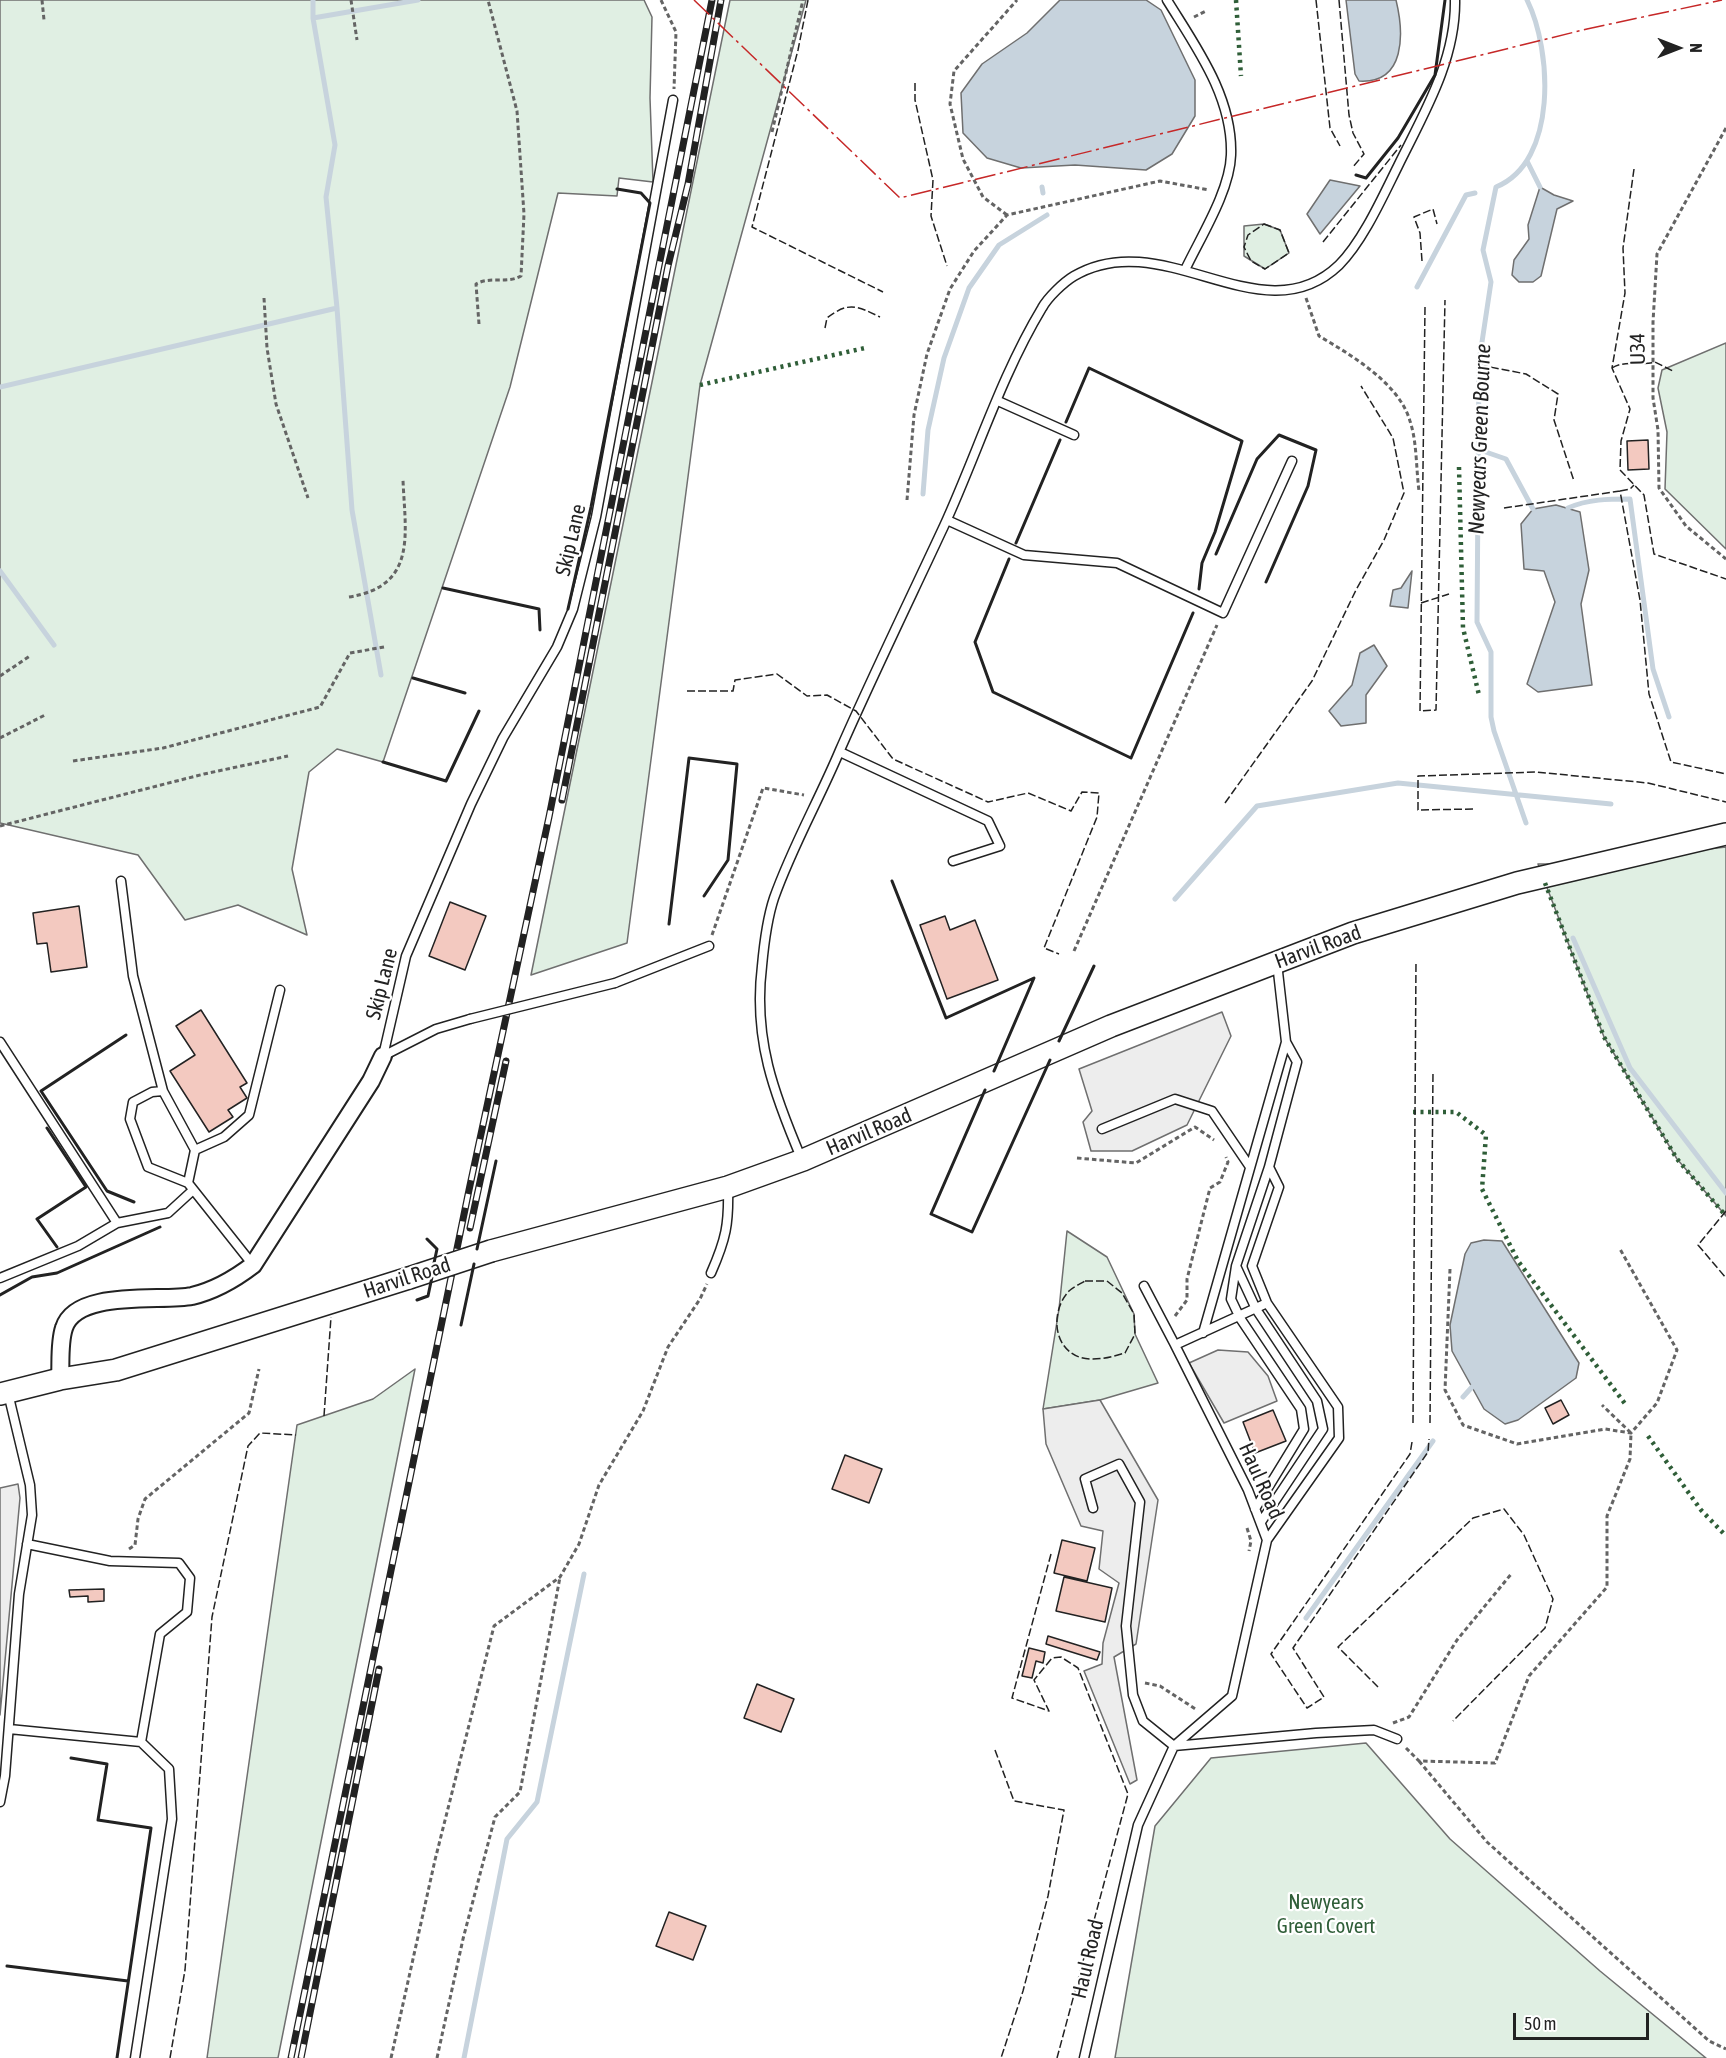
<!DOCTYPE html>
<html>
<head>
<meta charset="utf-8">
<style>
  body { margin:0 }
  #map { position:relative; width:1726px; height:2058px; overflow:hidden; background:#fff; font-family:"Asap Condensed",sans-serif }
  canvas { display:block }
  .north { position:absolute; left:1648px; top:18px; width:60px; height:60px; -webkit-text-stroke:4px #fff; paint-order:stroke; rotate:90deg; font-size:16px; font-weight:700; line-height:24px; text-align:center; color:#222 }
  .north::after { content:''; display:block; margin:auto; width:21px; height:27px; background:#222; clip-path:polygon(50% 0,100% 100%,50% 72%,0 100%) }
  .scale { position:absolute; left:1513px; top:2013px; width:136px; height:27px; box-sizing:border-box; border:3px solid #222; border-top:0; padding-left:8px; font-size:18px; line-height:21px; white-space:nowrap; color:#222; -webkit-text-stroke:4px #fff; paint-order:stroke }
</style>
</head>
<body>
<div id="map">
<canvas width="1726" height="2058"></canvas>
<div class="north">N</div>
<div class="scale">50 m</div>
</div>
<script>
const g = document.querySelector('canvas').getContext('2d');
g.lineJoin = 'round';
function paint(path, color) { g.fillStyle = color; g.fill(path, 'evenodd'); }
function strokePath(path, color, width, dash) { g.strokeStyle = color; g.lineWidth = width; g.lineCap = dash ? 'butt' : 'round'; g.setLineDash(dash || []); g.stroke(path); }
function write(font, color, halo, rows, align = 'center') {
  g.font = font + ' "Asap Condensed",sans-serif'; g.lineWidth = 4.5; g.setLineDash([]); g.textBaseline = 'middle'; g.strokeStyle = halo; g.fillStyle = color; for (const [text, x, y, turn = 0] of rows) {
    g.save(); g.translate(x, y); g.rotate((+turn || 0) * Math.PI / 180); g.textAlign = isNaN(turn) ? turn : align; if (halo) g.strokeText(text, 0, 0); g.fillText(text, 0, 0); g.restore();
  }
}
const green = new Path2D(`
  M0,0h644l8,17 -2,81 3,84 -34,-4 -2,18 -59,-3 -48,194 -127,375 -46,-13 -28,23 -17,97 15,66 -69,-30 -53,15 -47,-65 -138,-32z
  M730,0h76l-106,385 -73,558 -96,32z
  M1264,224l16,6 9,23 -24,16 -21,-13v-30z
  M1726,343v206l-61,-60 2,-57 -9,-44 4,-18z
  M1726,847v369l-49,-57 -73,-122 -66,-173h39z
  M1067,1231l40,26 27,57 1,20 23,49 -58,17 -57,9 16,-100z
  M415,1369l-137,689h-71l90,-633 76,-26z
  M1366,1743l84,96 150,132 106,87h-591l40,-232 56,-68z`);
paint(green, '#e0efe3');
strokePath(green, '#6f6f6f', 1.5);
const parking = new Path2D(`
  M1222,1012l9,24 -44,89 -55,26h-41l-8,-29 9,-11 -13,-42z
  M1218,1350l30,2 20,24 9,25 -53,22 -35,-60z
  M1100,1400l58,100 -22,144 -22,13 23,123 -7,4 -46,-113 18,-7 1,-21 16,-60 -20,-14 4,-38 -22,-5 -35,-82 -3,-35z
  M18,1484l2,14 -20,217v-227z`);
paint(parking, '#ededed');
strokePath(parking, '#6f6f6f', 1.5);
const water = new Path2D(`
  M1060,0h86l15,10 34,70v36l-23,38 -26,16 -71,-5 -54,3 -34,-10 -24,-25 -2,-40 21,-29 45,-31z
  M1346,0h50c8,33 10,84 -37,81l-4,-7z
  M1330,180l30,6 -40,48 -13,-20z
  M1540,187l14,8 19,6 -16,8 -16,67 -8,6h-14l-7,-7 2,-15 15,-21 -1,-14z
  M1556,505l24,7 9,58 -8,34 11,81 -54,7 -11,-8 28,-82 -11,-31 -20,-2 -3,-45 12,-15z
  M1412,571l-4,37 -18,-2 3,-16 8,-2z
  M1374,645l13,21 -21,29v28l-25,3 -12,-15 23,-26 8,-32z
  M1484,1240l18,1 77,122 -3,15 -58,42 -13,4 -21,-15 -32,-58 -2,-26 15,-71 6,-11z`);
paint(water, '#c7d3dd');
strokePath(water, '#6f6f6f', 1.5);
strokePath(new Path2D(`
  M313,18l105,-18
  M1527,161l13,26
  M1042,187l1,6
  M1417,287l49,-92 9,-2
  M337,308l15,202 29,165
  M0,387l337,-79 -11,-111 9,-52 -22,-127v-18
  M1480,450l26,9 27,50
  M923,494l5,-64 16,-72 25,-70 30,-43 48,-30
  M1568,508c20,-9 41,-9 62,-9l23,170 16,48
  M0,571l54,74
  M1526,823l-32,-92 -3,-14v-65l-14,-30 2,-260 12,-80 -8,-32 13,-63c62,-25 56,-137 31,-187
  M1175,899l82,-93 141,-23 213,21
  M1573,938l57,130 96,125
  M1463,1397l9,-10
  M1306,1618l127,-177
  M464,2058l43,-219 30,-37 47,-228`), '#c7d3dd', 5);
const building = new Path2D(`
  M1648,440l1,29 -21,1 -1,-29z
  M450,902l36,14 -21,54 -36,-14z
  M79,906l8,61 -36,5 -4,-29 -10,1 -4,-31z
  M945,916l5,14 25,-10 23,60 -51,19 -27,-74z
  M201,1010l46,73 -7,4 7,11 -19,12 5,7 -24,15 -39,-61 25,-16 -19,-29z
  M1561,1400l8,15 -16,9 -8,-16z
  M1273,1410l13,31 -31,12 -12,-31z
  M845,1455l37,14 -13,34 -37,-14z
  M1062,1540l33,8 -8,33 -33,-8z
  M1064,1577l48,11 -7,34 -49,-11z
  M104,1589v12l-16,1v-6l-18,1 -1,-7z
  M1048,1636l52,16 -3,8 -51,-16z
  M1029,1648l16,4 -2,11 -7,-2 -4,17 -10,-2z
  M757,1684l37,15 -13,33 -37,-14z
  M669,1912l37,14 -13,34 -37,-14z`);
paint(building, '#f3c9c0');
strokePath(building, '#222', 1.5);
const service = new Path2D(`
  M1167,0c29,47 66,97 64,155 -1,36 -31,83 -46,115
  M998,401l76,34
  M947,520l77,35 93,8 106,50 69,-152
  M840,752l148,69 12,25 -47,15
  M121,881l12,95 30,115
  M615,983l94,-37
  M0,1042l117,181
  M383,1056l23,-100 65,-152 32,-66 54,-91 16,-38 23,-92 77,-417
  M383,1056l53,-27 34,-10
  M1102,1129l73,-30 37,12 38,56
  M195,1150l29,-13 25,-22 31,-125
  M802,1160c-28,-66 -49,-121 -40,-194 2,-22 5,-47 12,-68 18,-51 45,-98 66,-148 33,-75 69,-149 104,-224 33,-72 57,-150 98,-218 6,-11 22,-26 32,-32 90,-53 188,63 265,-11 24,-24 44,-69 59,-99 26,-53 58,-106 57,-166
  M188,1183l-40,-16 -18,-48 3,-17 19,-10 11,-1 32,59 -7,33 65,82
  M1236,1266l-5,33 9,19 61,91 3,20 -49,80
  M711,1273c15,-34 18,-49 17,-85
  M0,1278l78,-32 39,-23 51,-10 24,-22
  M1144,1286l31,59
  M1203,1333l83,-291
  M1093,1508l-8,-29 34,-15 21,38 -14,124 7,69 10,26 31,25 142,-13 58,-3 23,9
  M1261,1522l62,-93 -6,-28 -61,-92 -20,-43 33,-99
  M1267,1540l72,-102 -1,-31 -71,-104 -15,-37 27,-79 -10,-20 28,-105 -11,-20 -9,-79
  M27,1544l83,17 69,2 11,15 -3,34 -27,22 -19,108 28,27 3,50 -37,239
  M9,1729l132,13
  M0,1802l5,-26 14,-182 13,-79 -2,-30 -22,-92
  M1084,2058l54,-233 36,-79 58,-50 35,-156 -19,-50 -73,-145 92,-42`);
const minor = new Path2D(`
  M60,1379c1,-16 -1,-36 4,-51 12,-39 97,-26 128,-32 21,-5 44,-18 61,-31l118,-184 12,-25`);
const tertiary = new Path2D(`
  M491,1251l237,-64 75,-27 308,-134 242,-93 164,-50 209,-49
  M0,1394l60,-15 56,-9 293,-92`);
strokePath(service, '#222', 11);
strokePath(minor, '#222', 20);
strokePath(tertiary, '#222', 24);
strokePath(new Path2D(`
  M42,0l2,20
  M351,0l6,40
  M661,0l15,32 -2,57
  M1194,17l12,-6
  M1726,128l-69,126 -4,68v76l5,32 1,58 27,38 40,33
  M772,132l31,-132
  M1007,215l-24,-18 -20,-38 -13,-55 4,-33 63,-71
  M264,298l3,50 9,56 32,94
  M1306,298l13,38c32,19 80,47 91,85 7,21 6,47 9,70
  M479,324l-3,-40c14,-8 31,0 45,-8l3,-62 -7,-103 -29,-111
  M907,500l7,-85 13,-61 23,-65 24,-38 33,-36 153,-34 49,9
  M349,597c69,-11 56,-64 54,-117
  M0,676l30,-20
  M0,738l45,-23
  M73,761l90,-13 157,-41 30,-54 34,-6
  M0,826l204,-52 84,-18
  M712,935l51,-147 41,7
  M1074,951l143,-326
  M1077,1158l59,5 59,-36 19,13
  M1450,1269l-5,121 18,35 54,19 88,-15 26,4 26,-30 20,-53 -57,-101
  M1175,1316l12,-16v-21l23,-91 10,-6 8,-20 -2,-5
  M1247,1528l4,13 -2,10
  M129,1549l6,-4 3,-26 7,-20 104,-86 10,-44
  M1145,1683l15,3 37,24
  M1393,1723l16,-6 48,-77 55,-67
  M1406,1748l13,13 76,2 34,-87 78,-89v-71l23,-57 1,-26 -29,-28
  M1419,1761l68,81 222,199 17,8
  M391,2058l44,-198 59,-234 66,-49 19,-33 20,-59 44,-74 25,-64 32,-48 7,-15
  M437,2058l26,-119 32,-122 25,-25 40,-215`), '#646464', 3, [4.5, 3]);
strokePath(service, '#fff', 8);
strokePath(minor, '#fff', 16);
strokePath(tertiary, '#fff', 21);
const rail = new Path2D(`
  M562,800l106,-534 20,-82 33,-184
  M470,1228l36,-167
  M291,2058l178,-868 80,-373 163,-817
  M301,2058l78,-389`);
strokePath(rail, '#222', 7);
strokePath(rail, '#fff', 4.5, [14]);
const serviceBridge = new Path2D(`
  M470,1019l145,-36`);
const tertiaryBridge = new Path2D(`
  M409,1278l82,-27`);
strokePath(serviceBridge, '#222', 11, []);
strokePath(tertiaryBridge, '#222', 24, []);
strokePath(serviceBridge, '#fff', 8);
strokePath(tertiaryBridge, '#fff', 21);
strokePath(new Path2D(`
  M1236,0l5,76
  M700,385l165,-37
  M1459,467l4,161 16,67
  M1545,883l59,154 73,122 49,57
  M1413,1112h43l30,23 -4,54 36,72 108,144
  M1648,1436l53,74 25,26`), '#2f5e38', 4.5, [3, 4.5]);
strokePath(new Path2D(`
  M808,0l-10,50 -46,177 131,65
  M1316,0l14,128 10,18
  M1339,0l10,115 4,18 11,21 -12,14
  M915,83v17l18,80 -2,36 16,50
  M1634,169l-11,79 2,45 -13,75 18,41 -9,32 -1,29 24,25 10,59 72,25
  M1264,224l16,6 9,23 -24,16 -14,-8 -7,-14 4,-12z
  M1323,242l78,-97
  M1422,261l-2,-28 -6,-16 19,-8 4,15
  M1425,307l-5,404 16,-1 9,-410
  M825,328l2,-10c22,-17 30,-12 53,-1
  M1480,365l46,9 32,20 -4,26 20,61
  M1612,368c12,-8 28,-2 43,-6l18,9
  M1620,491l10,-2 4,-4
  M1504,508l116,-17 20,109 9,94 22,68 55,12
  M1421,603l28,-9
  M687,691h46l2,-11 42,-6 30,22 20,-1 29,16 37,48 95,43 40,-9 43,18 11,-19 17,1 -2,24 -53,131 15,6
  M1225,803l87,-122 44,-91 28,-50 20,-47 -11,-55 -32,-52
  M1473,809l-55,1v-34l118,-4 112,11 78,19
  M1726,1211l-28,34 28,33
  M1085,1281h22l15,12 12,21 1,20 -10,19c-14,4 -31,9 -46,4 -27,-10 -28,-47 -10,-66 4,-4 11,-7 16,-10z
  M324,1416l7,-99
  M1413,1423l3,-462
  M1430,1423l3,-352
  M1412,1442l-2,12 -139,200 36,54 17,-11 -31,-49 135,-196 1,-13
  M1051,1554l-39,144 37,13 -15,-31 18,-22 9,-1 17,11 50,126 -71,264
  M1378,1687l-40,-40 135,-129 31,-9 20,26 29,64 -8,29 -92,93
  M995,1750l19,51 50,9 -16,86 -25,95 -22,67
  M170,2058l15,-88 27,-353 36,-171 12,-13 36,2`), '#222', 1.5, [8, 3]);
strokePath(new Path2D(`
  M1356,175l10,3 32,-40 37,-63 10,-75
  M1066,422l23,-54 153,73 -27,91 -13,31 -3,26
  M1016,543l44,-103
  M1216,554l41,-95 22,-24 37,15 -8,36 -42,96
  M1009,559l-34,83 18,50 138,66 62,-145
  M443,588l96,21 1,21
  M568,609l23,-102 59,-304 -9,-10 -24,-4
  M413,678l52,15
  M383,762l63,19 33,-70
  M892,881l54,137 88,-40 -40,93
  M669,924l20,-166 48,6 -9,96 -24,36
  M126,1035l-85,56 66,100 27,11
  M1059,1041l35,-75
  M985,1090l-54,124 41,18 78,-172
  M47,1128l39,59 -49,32 20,28
  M427,1239l10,10 -3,14
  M477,1249l19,-88
  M0,1295l32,-18 25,-4 103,-46
  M417,1300l11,-4 4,-19
  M461,1325l13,-61
  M71,1758l36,6 -9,56 53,8 -34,230
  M7,1966l121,15`), '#222', 3);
strokePath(new Path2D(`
  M694,0l206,198 687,-169 135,-29`), '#c62828', 1.5, [21, 4.5, 3, 4.5]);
write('21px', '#222', '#fff', [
  ["U34",1638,349,-91],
  ["Skip Lane",571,540,-77],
  ["Harvil Road",1318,947,-20],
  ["Skip Lane",382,984,-76],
  ["Harvil Road",869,1132,-23],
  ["Harvil Road",407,1278,-18],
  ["Haul Road",1261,1481,66],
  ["Haul Road",1088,1959,-77]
]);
write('21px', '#2f5e38', '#fff', [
  ["Newyears",1326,1902],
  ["Green Covert",1326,1926]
]);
write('italic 22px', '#222', '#fff', [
  ["Newyears Green Bourne",1480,439,-88]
]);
</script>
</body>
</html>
